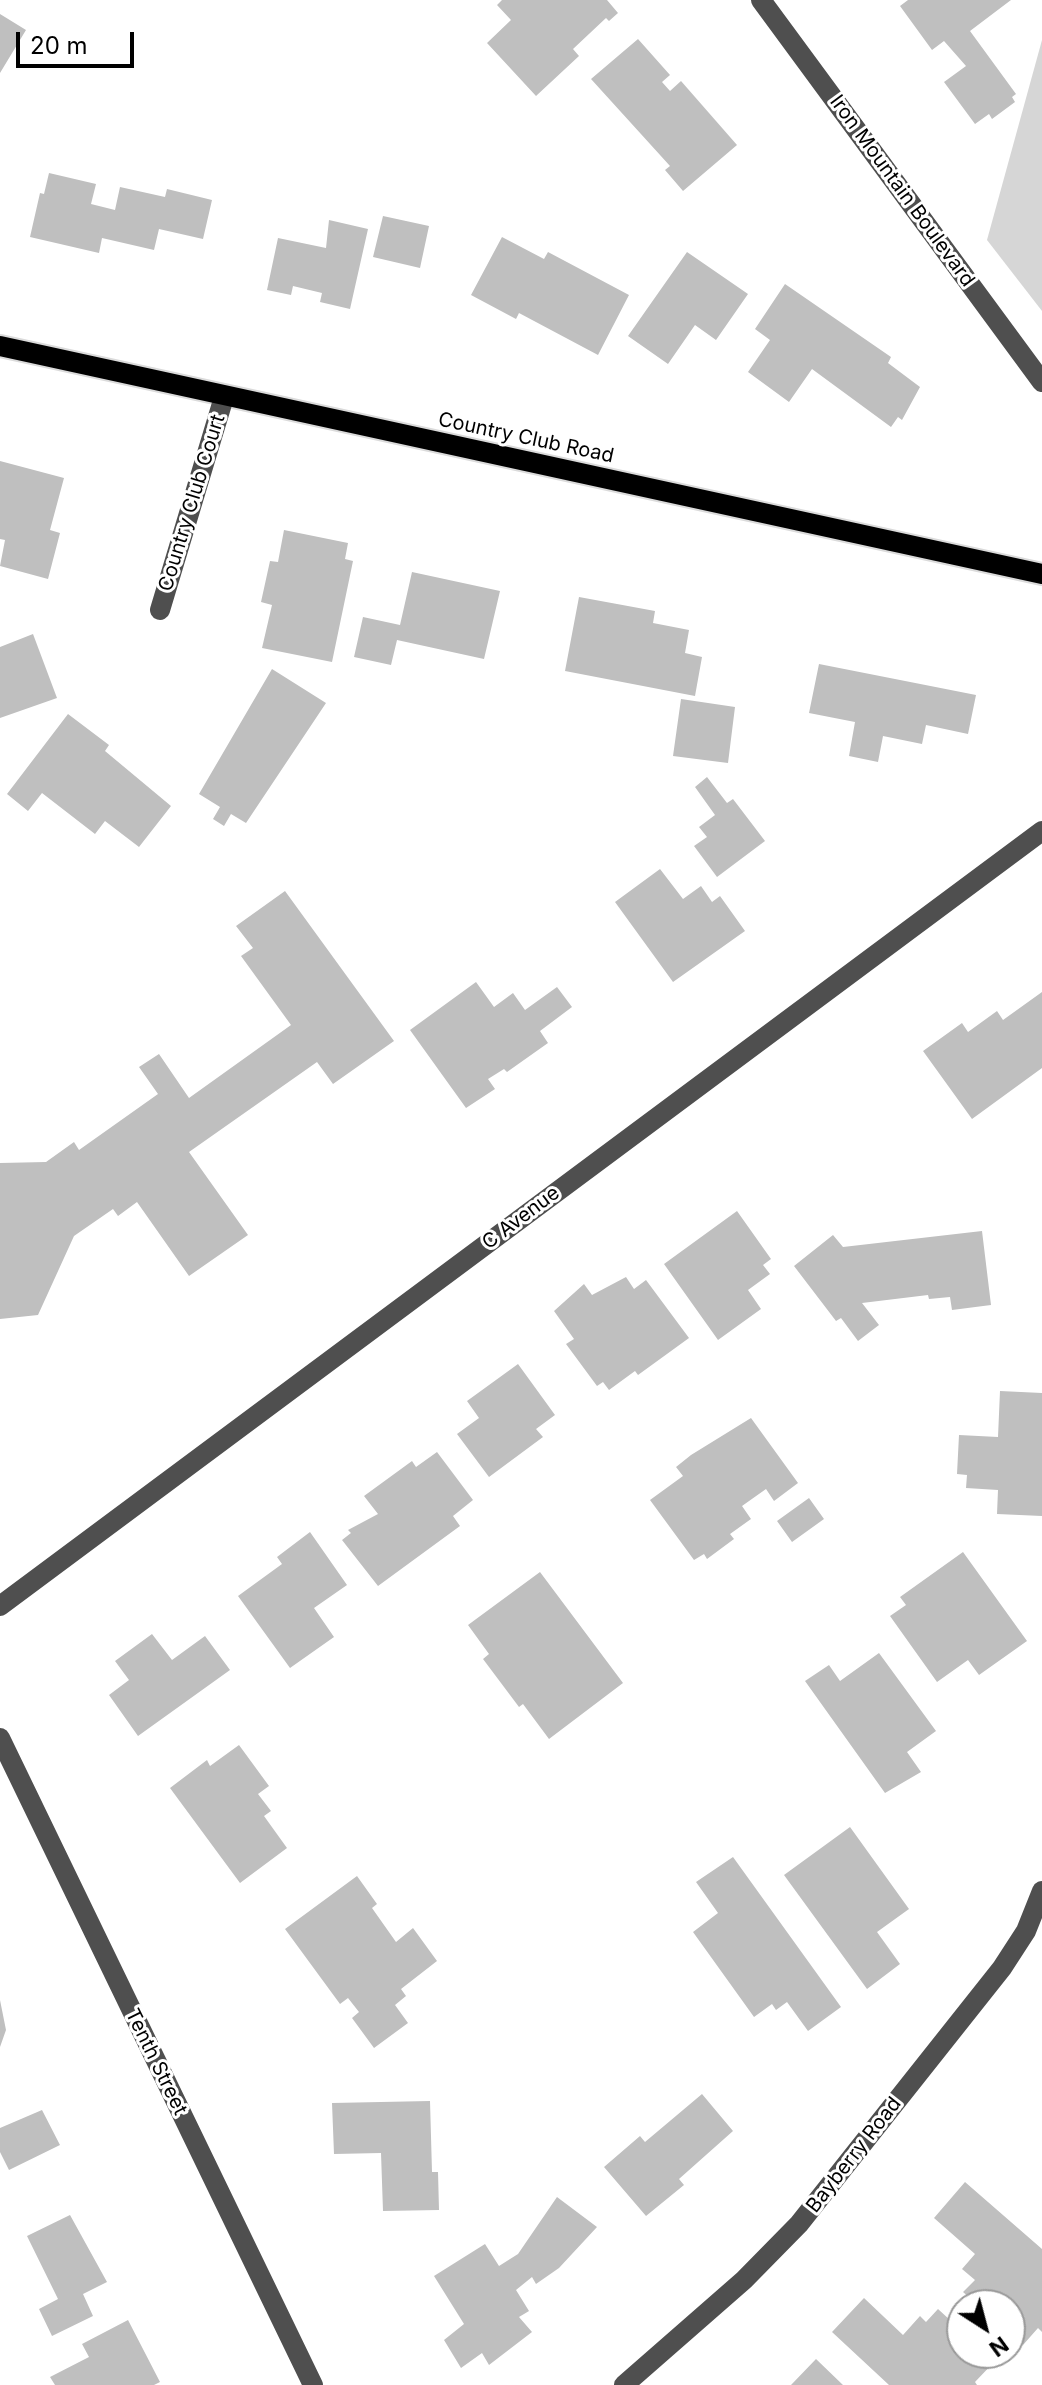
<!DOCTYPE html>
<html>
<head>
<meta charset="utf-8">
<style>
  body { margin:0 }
  #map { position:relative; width:1042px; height:2385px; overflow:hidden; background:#fff; font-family:Inter,sans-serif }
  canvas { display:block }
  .north { position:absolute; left:946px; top:2289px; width:80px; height:80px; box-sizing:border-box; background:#fff; border:2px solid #999; border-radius:50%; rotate:144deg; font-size:22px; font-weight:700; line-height:32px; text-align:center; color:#000 }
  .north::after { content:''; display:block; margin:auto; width:28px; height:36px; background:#000; clip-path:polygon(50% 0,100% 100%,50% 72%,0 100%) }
  .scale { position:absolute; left:16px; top:32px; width:118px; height:36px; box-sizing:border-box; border:4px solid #000; border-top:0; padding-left:10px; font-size:24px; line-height:28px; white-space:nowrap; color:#000; -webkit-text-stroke:6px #fff; paint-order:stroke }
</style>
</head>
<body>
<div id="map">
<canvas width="1042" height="2385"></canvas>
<div class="north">N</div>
<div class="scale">20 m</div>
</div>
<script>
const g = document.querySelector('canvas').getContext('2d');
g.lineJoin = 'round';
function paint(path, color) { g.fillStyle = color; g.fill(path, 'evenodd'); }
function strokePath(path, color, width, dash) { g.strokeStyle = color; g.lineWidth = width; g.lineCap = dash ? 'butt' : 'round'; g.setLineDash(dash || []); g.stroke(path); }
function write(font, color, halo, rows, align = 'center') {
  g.font = font + ' Inter,sans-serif'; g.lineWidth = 6; g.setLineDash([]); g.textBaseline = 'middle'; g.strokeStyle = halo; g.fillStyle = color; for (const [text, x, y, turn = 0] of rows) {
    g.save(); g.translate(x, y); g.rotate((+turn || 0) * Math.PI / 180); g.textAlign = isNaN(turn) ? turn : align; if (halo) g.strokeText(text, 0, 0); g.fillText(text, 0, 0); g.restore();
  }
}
paint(new Path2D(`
  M1042,40v271l-55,-71z`), '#d6d6d6');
paint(new Path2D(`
  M502,0h105l11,13 -9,8 -3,-3 -33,31 6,7 -43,40 -49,-53 24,-23 -14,-15z
  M908,0h103l-41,31 46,63 -4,3 3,5 -23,17 -3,-5 -14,10 -31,-42 22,-16 -22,-25 -12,9 -32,-44z
  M0,14l26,16 -26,43z
  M638,39l32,36 -8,7 8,9 11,-10 56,64 -54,46 -18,-21 5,-4 -79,-87z
  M49,173l47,11 -5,20 24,6 5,-23 45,10 2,-8 45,11 -9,39 -44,-10 -5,21 -52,-12 -3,15 -69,-16 10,-44 4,1z
  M383,216l46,10 -9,42 -47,-11z
  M329,220l39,9 -18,80 -30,-7 2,-9 -29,-7 -2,9 -24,-5 11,-52 48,10z
  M502,237l42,22 4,-7 81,43 -31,60 -79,-42 -3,6 -45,-24z
  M687,252l61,42 -32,46 -21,-15 -27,39 -40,-28z
  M785,284l106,73 -3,6 32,24 -18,33 -4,-3 -7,10 -79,-58 -23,33 -41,-30 22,-32 -15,-11z
  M0,461l64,17 -14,52 10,3 -12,46 -48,-13 5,-26 -5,-1z
  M284,530l64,13 -3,16 8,2 -21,101 -70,-14 10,-43 -11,-3 9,-41 8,1z
  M412,572l88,19 -16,68 -87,-19 -6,25 -37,-8 9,-40 37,8z
  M579,597l76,14 -2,12 36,7 -4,23 17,4 -7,39 -130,-25z
  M33,634l24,64 -57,20v-71z
  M819,664l157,31 -8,39 -42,-9 -4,19 -39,-8 -5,26 -29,-6 6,-34 -46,-9z
  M272,669l54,34 -80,120 -15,-9 -7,12 -11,-7 7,-12 -21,-13z
  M681,699l54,8 -7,56 -55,-7z
  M68,714l41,31 -4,6 66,55 -32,41 -34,-26 -10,13 -53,-41 -14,18 -21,-17z
  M707,777l20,26 6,-4 32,42 -48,36 -23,-31 13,-9 -8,-10 16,-12 -20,-28z
  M660,869l23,30 18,-13 11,16 8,-6 25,35 -72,51 -58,-80z
  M285,891l109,150 -61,43 -16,-22 -128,90 59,83 -59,41 -52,-74 -19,14 -5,-7 -39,27 -36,79 -38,4v-156l46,-1 28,-20 5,8 79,-56 -19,-27 20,-13 30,44 102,-73 -50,-69 12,-8 -17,-22z
  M476,982l18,25 19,-14 12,17 32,-23 15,20 -32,24 8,12 -41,29 -3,-3 -16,10 7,10 -29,19 -56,-78z
  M1042,992v76l-70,51 -49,-68 39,-28 6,9 29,-21 6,9z
  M737,1211l34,48 -8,6 7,9 -22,16 13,19 -43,31 -54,-76z
  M982,1231l9,74 -39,5 -2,-13 -21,2 -1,-4 -66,8 17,22 -21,16 -17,-23 -5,3 -42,-55 39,-31 10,12z
  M626,1277l8,12 12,-9 43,58 -51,37 -3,-4 -26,19 -6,-8 -6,4 -31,-42 8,-5 -20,-28 30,-27 8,11z
  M518,1364l37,51 -19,14 7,8 -54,40 -32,-43 22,-16 -12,-17z
  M1000,1391l42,2v123l-45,-2 1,-24 -32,-2 1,-13 -10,-1 2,-39 39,2z
  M751,1418l47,65 -24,18 -8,-12 -24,17 9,13 -21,15 4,5 -27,20 -3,-5 -10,6 -44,-60 33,-24 -7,-9 15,-12z
  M437,1452l36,48 -20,16 7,10 -82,60 -36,-46 9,-7 -3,-3 30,-16 -14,-18 48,-35 4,6z
  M809,1498l15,21 -32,23 -15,-21z
  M310,1532l37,53 -33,23 20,29 -44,31 -52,-72 44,-32 -5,-7z
  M963,1552l64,89 -48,34 -11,-15 -31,22 -47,-66 16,-11 -6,-8z
  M540,1572l83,111 -74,56 -26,-35 -4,3 -36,-48 6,-5 -21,-29z
  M152,1634l20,26 33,-24 25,34 -92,66 -29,-41 20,-15 -14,-19z
  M879,1653l57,78 -29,21 14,20 -36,21 -80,-112 24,-16 11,16z
  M239,1745l30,41 -11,8 13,17 -7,5 23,32 -47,35 -70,-95 37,-28 3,6z
  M850,1827l59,82 -32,23 23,32 -33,25 -83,-114z
  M733,1857l108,150 -33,24 -21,-29 -11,8 -4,-6 -18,13 -61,-85 25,-19 -22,-31z
  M357,1876l20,28 -5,4 24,34 17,-14 24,33 -36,28 5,7 -11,9 13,18 -34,25 -22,-30 7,-6 -11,-14 -8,6 -55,-75z
  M0,2000l6,30 -6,17z
  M702,2094l31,37 -54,48 5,6 -38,31 -42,-49 36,-31 5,6z
  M430,2101l2,71h6l1,38 -56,1 -2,-58 -47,1 -2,-51z
  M42,2110l18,35 -51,25 -9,-18v-24z
  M965,2182l77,67v83l-4,-4 -15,17 -13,-12v-28h-32l-15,-13 12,-12 -13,-11 13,-15 -41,-36z
  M557,2197l40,30 -38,41 -23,16 -4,-7 -16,13 13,21 -10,6 13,15 -43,33 -7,-12 -21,15 -17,-28 20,-16 -30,-48 51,-32 14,22 19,-12z
  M70,2215l37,67 -24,12 10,22 -41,20 -13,-27 19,-10 -31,-63z
  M864,2298l39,37 17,-19 6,6 12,-13 24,22v22h23l10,8 -20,21 2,3h-88l-57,-53z
  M128,2320l32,62 -6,3h-99l-5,-8 39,-20 -7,-13z
  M816,2359l27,26h-52z`), '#bfbfbf');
const major = new Path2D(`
  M0,346l1042,228`);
strokePath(major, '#dbdbdb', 24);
strokePath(new Path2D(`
  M761,0l281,382
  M160,610l64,-213
  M0,1606l1042,-775
  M0,1738l313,647
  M624,2385l120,-105 55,-56 203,-256 24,-37 16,-40`), '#4f4f4f', 20);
strokePath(major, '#000', 20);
write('20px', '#000', '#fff', [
  ["Iron Mountain Boulevard",902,191,54],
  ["Country Club Road",526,438,12],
  ["Country Club Court",192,503,-73],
  ["C Avenue",521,1218,-37],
  ["Tenth Street",156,2062,64],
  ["Bayberry Road",854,2155,-52]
]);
</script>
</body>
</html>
